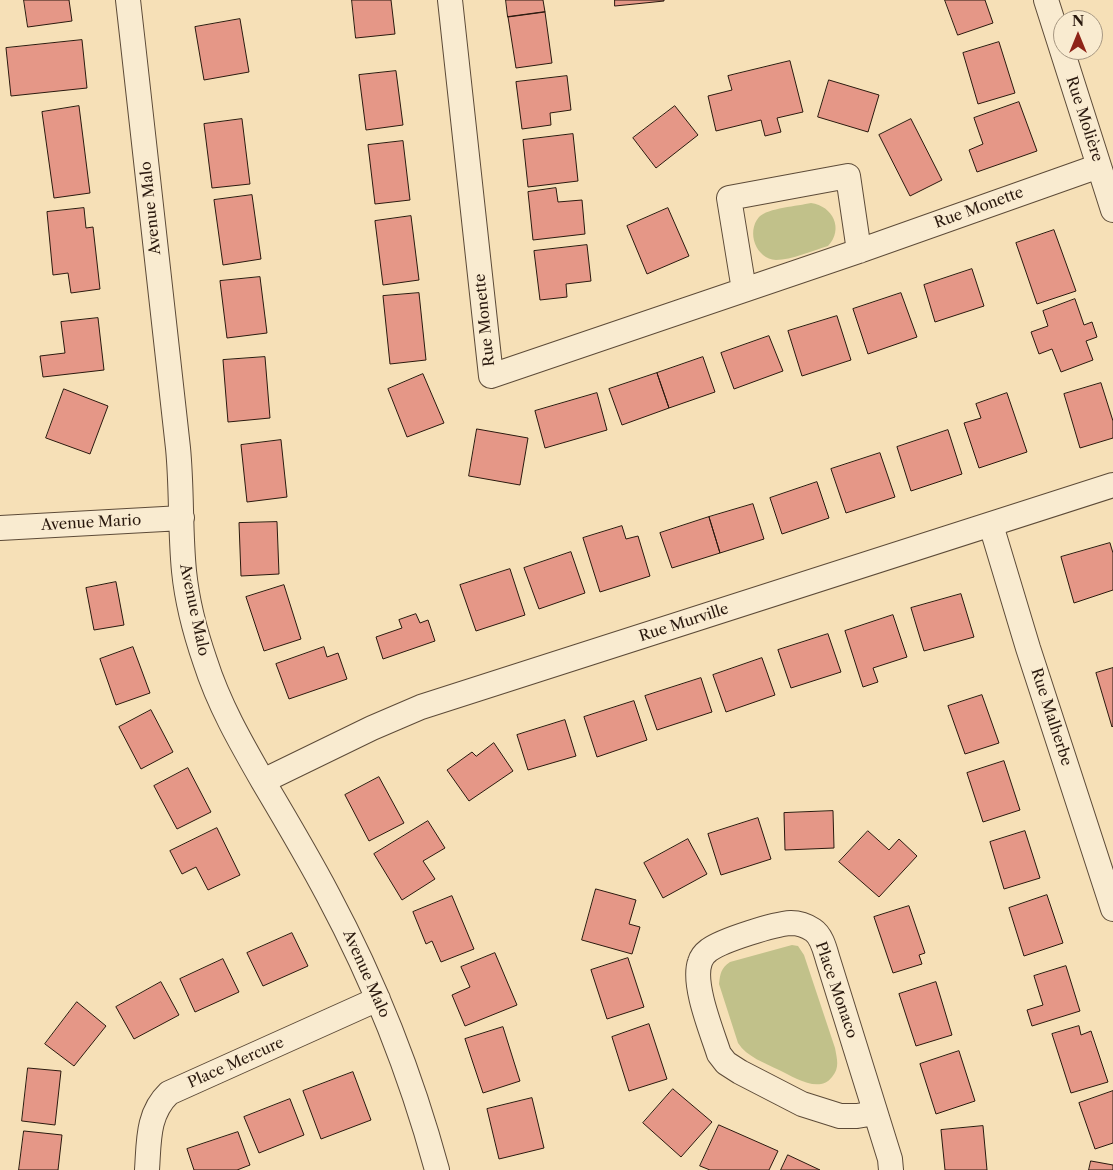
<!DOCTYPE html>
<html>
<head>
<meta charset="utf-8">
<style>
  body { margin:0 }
  #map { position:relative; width:1113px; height:1170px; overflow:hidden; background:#f6e0b7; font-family:"Libre Caslon Text",serif }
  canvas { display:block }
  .north { position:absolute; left:1053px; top:10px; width:50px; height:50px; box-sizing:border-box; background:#f9ebd0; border:1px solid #a69782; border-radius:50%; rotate:0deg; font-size:14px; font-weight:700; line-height:20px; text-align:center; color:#2a190e }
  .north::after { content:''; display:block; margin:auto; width:18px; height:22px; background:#8f2418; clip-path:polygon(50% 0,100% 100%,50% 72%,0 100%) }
</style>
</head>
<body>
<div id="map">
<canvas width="1113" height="1170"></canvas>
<div class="north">N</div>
</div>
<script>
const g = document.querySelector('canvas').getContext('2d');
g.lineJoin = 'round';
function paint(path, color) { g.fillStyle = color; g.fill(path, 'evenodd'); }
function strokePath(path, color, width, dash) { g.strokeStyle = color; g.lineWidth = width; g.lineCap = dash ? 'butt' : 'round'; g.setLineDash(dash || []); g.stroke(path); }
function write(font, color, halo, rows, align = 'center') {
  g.font = font + ' "Libre Caslon Text",serif'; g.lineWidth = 4; g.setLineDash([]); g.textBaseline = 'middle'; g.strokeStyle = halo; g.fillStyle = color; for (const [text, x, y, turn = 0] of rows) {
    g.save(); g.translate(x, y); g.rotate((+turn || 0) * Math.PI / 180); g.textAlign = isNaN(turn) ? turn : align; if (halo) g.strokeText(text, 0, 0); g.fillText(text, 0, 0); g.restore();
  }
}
paint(new Path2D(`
  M811,203c22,3 33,26 17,43 -14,4 -37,14 -52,14 -20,-1 -30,-28 -17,-43 9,-9 39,-11 52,-14z
  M792,945l6,1 6,9 31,93c2,11 5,20 -3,29 -13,17 -38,0 -53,-7 -14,-7 -32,-13 -41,-27l-19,-59c1,-10 2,-16 11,-22z`), '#c1c18a');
const building = new Path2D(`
  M24,0h45l3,21 -44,6z
  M352,0h39l4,34 -39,4z
  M506,0h37l2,12 -37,5z
  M615,0h49v1l-49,5z
  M945,0h40l8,23 -35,12z
  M545,12l7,51 -36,5 -8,-51z
  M240,19l9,53 -45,8 -9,-53z
  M82,40l5,48 -76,8 -5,-48z
  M999,42l16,51 -37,11 -15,-51z
  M790,61l13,51 -26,6 4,14 -16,4 -4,-16 -45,11 -8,-35 24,-6 -4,-14z
  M396,71l7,54 -37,5 -7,-55z
  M567,76l4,34 -21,3 1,12 -29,4 -6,-47z
  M829,80l50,15 -11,37 -50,-15z
  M1019,102l18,49 -60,21 -8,-22 14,-6 -9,-26z
  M79,106l11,87 -36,5 -12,-86z
  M675,106l23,29 -42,33 -23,-30z
  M242,119l8,65 -38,4 -8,-64z
  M911,119l31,61 -32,16 -31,-61z
  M573,134l5,47 -50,6 -5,-47z
  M403,141l7,59 -35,4 -7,-59z
  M556,188l2,14 24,-2 3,34 -52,6 -5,-48z
  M252,195l9,64 -38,6 -9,-65z
  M84,208l2,20 7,-1 7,62 -29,4 -3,-20 -15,2 -6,-63z
  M668,208l21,48 -42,18 -20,-48z
  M411,216l8,64 -36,5 -8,-64z
  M1054,230l22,61 -39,13 -21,-61z
  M587,245l4,36 -25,3 1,13 -27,3 -6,-49z
  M972,269l12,37 -49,16 -11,-37z
  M260,277l7,56 -40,5 -7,-57z
  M419,293l7,67 -36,4 -7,-68z
  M901,293l16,44 -49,17 -15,-45z
  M1075,299l9,26 8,-3 5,15 -11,4 7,19 -32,12 -9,-23 -13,5 -8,-22 17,-6 -5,-15z
  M837,316l14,44 -49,16 -14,-45z
  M98,318l6,52 -61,7 -3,-21 25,-3 -4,-31z
  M769,336l14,35 -49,18 -13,-36z
  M265,357l5,61 -42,4 -5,-62z
  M703,357l12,35 -46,16 -12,-35z
  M657,373l12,35 -47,17 -13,-36z
  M423,374l21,49 -37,14 -19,-48z
  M1101,383l12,38v17l-33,10 -16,-54z
  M64,389l44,17 -18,48 -44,-16z
  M597,393l10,37 -62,18 -10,-37z
  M1007,393l20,59 -48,16 -15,-45 17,-5 -5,-14z
  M477,429l51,9 -8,47 -51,-9z
  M948,430l14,44 -51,17 -14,-44z
  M281,440l6,57 -40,5 -6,-57z
  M880,453l15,44 -49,16 -15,-44z
  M817,482l12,36 -47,16 -12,-36z
  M753,504l11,35 -44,14 -11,-36z
  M709,517l11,36 -48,15 -12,-35z
  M277,522l2,52 -38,2 -2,-53z
  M622,526l4,13 12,-3 12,40 -50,16 -17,-54z
  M1110,543l3,10v37l-39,13 -13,-46z
  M571,552l14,41 -46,16 -15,-41z
  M510,569l15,46 -49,16 -16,-46z
  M116,582l8,43 -30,5 -8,-42z
  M284,585l17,54 -37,12 -18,-54z
  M961,594l13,43 -50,14 -13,-43z
  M416,614l4,9 8,-3 7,21 -52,18 -7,-22 26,-9 -3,-8z
  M893,615l14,42 -34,11 5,14 -15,5 -18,-56z
  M828,634l13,38 -50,16 -13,-38z
  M133,647l17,46 -34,12 -16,-46z
  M324,647l3,10 11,-4 9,26 -58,20 -13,-35z
  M762,658l13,37 -49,17 -13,-37z
  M1113,668v58l-1,1 -16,-54z
  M701,678l11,34 -55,18 -12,-34z
  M982,695l17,48 -34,11 -17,-48z
  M634,701l13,39 -50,17 -13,-40z
  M151,710l22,42 -32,17 -22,-42z
  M565,720l11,36 -48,14 -11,-35z
  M494,743l19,28 -44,30 -22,-31 25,-18 4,4z
  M1004,761l16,49 -37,12 -16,-49z
  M188,768l23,44 -34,17 -23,-43z
  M379,777l25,46 -35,18 -24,-46z
  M833,811l1,37 -49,2 -1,-37z
  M758,818l13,41 -50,16 -13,-41z
  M428,821l17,27 -22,13 12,18 -33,21 -28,-46z
  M217,828l23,47 -32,15 -12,-23 -14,7 -12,-23z
  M868,831l21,19 10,-11 18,17 -38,41 -40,-35z
  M1025,831l15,47 -36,11 -14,-47z
  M688,839l19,35 -44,24 -19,-35z
  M596,889l40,11 -7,24 11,3 -8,27 -50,-14z
  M1047,895l16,48 -39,13 -15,-48z
  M452,896l22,53 -33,13 -9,-21 -6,3 -13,-32z
  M909,906l16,47 -6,2 3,9 -29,9 -19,-56z
  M292,933l16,33 -45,20 -16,-33z
  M495,953l22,52 -52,21 -13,-31 18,-8 -9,-20z
  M628,958l16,49 -37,12 -16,-49z
  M223,959l16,33 -44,20 -15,-33z
  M1066,966l14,45 -48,15 -5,-16 16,-5 -9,-29z
  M161,982l18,33 -45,24 -18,-32z
  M936,982l16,53 -36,11 -17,-52z
  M77,1002l29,24 -32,40 -29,-22z
  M649,1024l18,55 -38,12 -17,-54z
  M1079,1026l2,9 10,-4 17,51 -37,11 -19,-59z
  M503,1027l17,54 -37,12 -18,-54z
  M959,1051l16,50 -39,13 -16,-50z
  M28,1068l33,3 -6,54 -33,-4z
  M353,1072l18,48 -50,19 -18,-48z
  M673,1089l39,33 -31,35 -38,-34z
  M1113,1091v52l-18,6 -16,-46z
  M532,1098l12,50 -45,11 -12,-50z
  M290,1099l14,36 -45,18 -15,-36z
  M719,1125l59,26 -9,19h-59l-10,-4z
  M983,1126l4,44h-42l-4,-40z
  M24,1131l38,4 -4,35h-39z
  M238,1132l12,33 -13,5h-43l-7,-21z
  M788,1155l32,15h-39z
  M1091,1161l22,4v5h-24z`);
paint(building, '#e59787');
strokePath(building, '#2a190e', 1);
const street = new Path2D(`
  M128,0c17,149 33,298 50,448 4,41 2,82 6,123 3,30 11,61 21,90 14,44 36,82 59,122 22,37 44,74 64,112 47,88 83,179 109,275
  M450,0l41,376 368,-125 240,-85
  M1046,0l67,210
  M744,290l-15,-92 119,-22 11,75
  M991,525l37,123 85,261
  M0,528l182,-10
  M263,781l109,-53 49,-21 692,-222
  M875,1113l-18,3h-17l-38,-12 -62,-32 -14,-9 -7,-9c-7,-22 -27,-70 -19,-92 1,-4 5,-9 9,-12 14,-10 65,-26 82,-27 8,0 16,3 22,7 9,6 12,20 15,30l62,199 1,11
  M147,1170c2,-28 0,-56 22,-77l209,-94`);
strokePath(street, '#5d4b38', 26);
strokePath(street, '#f9ebd0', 24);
write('15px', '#2a190e', '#f9ebd0', [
  ["Rue Molière",1084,119,72],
  ["Avenue Malo",151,208,-96],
  ["Rue Monette",979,208,-20],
  ["Rue Monette",485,320,-96],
  ["Avenue Mario",91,523,-3],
  ["Avenue Malo",194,610,78],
  ["Rue Murville",684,623,-18],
  ["Rue Malherbe",1051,717,72],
  ["Avenue Malo",366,974,66],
  ["Place Monaco",836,990,71],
  ["Place Mercure",236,1063,-24]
]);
</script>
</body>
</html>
